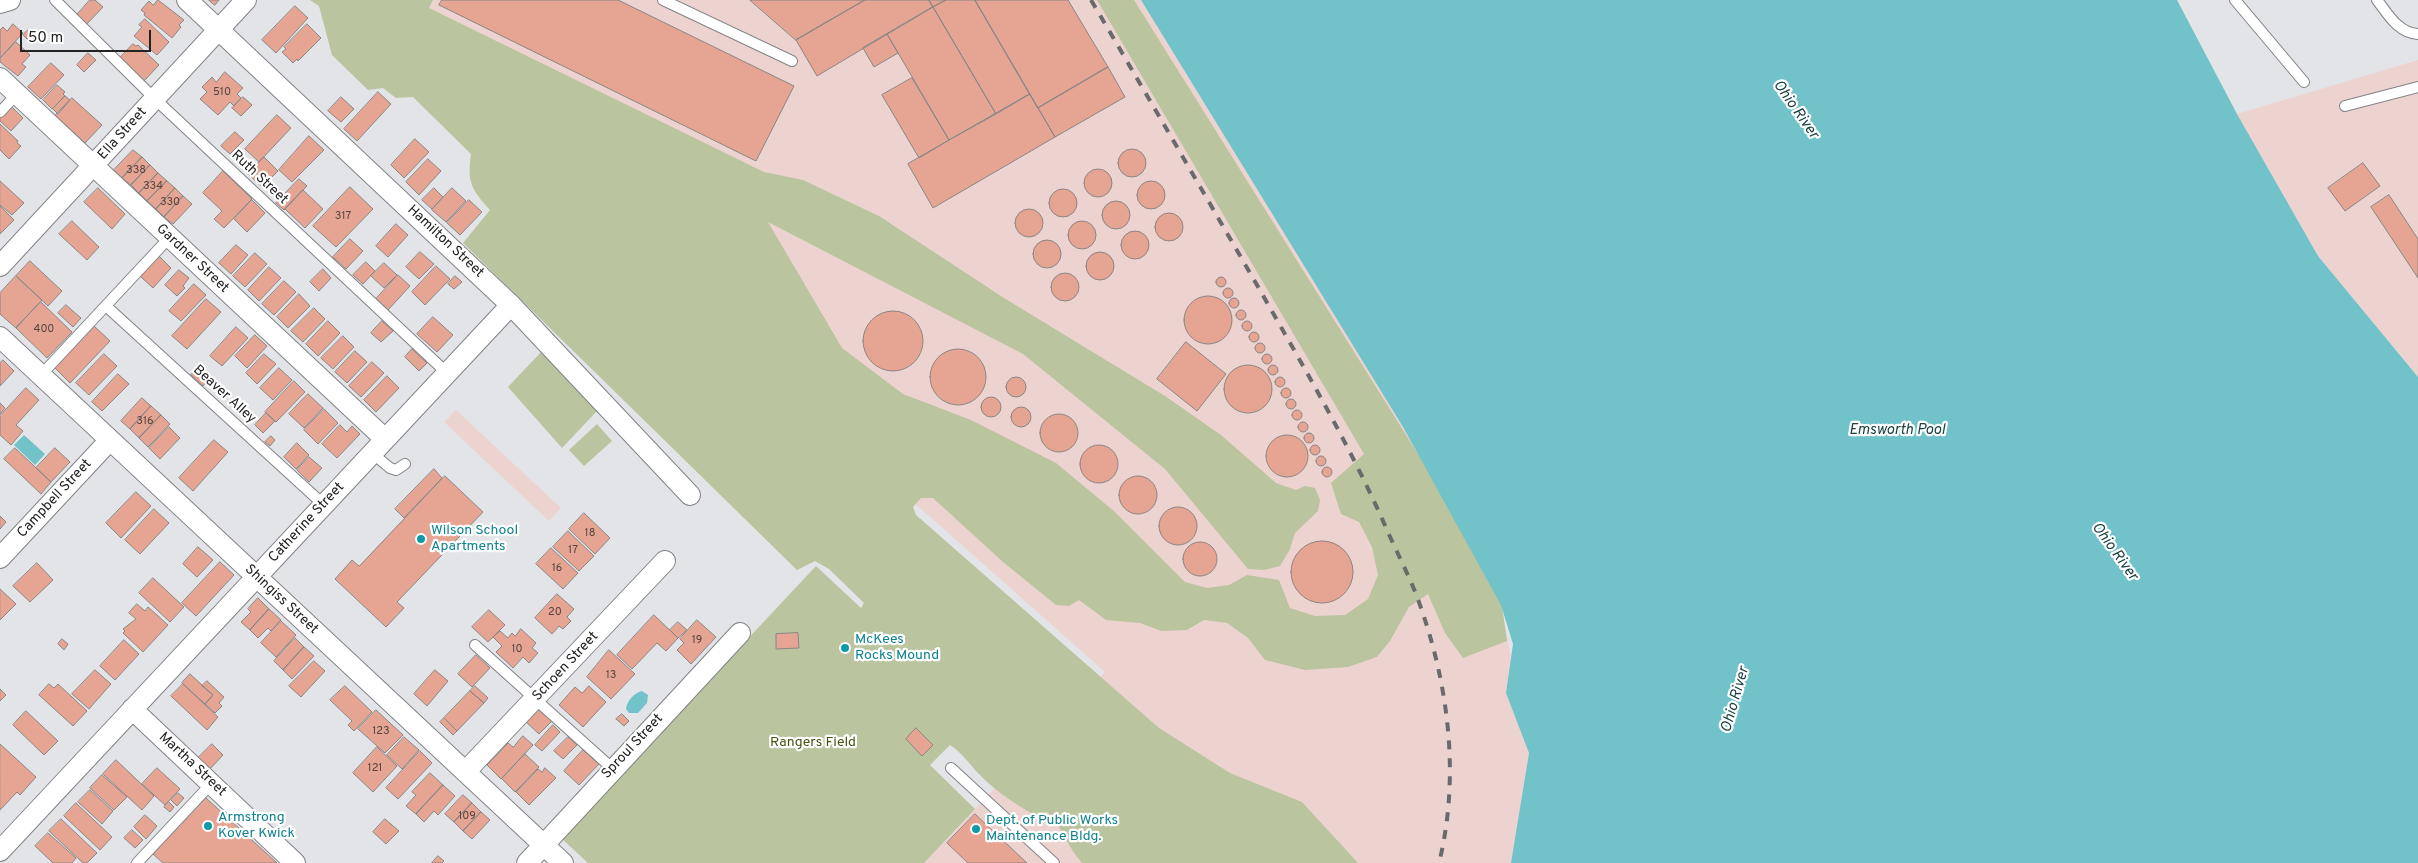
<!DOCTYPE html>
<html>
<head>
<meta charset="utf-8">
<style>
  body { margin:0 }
  #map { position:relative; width:2418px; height:863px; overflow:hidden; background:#e2e4e7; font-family:Overpass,sans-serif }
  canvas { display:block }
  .scale { position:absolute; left:20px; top:30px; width:131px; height:22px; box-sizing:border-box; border:2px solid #232324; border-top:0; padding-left:6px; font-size:15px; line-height:18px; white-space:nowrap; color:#232324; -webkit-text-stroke:4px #fff; paint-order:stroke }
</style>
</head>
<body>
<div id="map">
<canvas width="2418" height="863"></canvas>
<div class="scale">50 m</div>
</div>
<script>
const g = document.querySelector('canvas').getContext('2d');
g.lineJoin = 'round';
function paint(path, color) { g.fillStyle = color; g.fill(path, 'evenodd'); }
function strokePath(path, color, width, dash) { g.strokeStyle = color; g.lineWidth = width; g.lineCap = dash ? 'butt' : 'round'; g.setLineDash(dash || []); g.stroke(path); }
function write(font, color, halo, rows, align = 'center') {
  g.font = font + ' Overpass,sans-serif'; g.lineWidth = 4.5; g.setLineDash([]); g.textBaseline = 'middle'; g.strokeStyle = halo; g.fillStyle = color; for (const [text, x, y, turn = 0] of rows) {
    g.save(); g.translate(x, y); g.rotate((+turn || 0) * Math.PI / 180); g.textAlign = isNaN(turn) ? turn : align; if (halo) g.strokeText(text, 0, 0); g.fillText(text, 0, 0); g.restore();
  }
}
paint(new Path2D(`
  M342,0h799l262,427 98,178 28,148 -18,110h-587l181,-191 -515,-457z
  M2418,60v317l-100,-121 -81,-142z
  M456,410l105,98 -12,13 -105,-99z`), '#edd3d0');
paint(new Path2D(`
  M310,0h123l-4,8 335,164 39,8 76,36 125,82 161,98 56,39 55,48 20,7 9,-4 10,2 5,12 -2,11 -23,22 -5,16 -10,17 -16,4 -16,-1 -83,-100 -142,-115 -255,-132 74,126 61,46 68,26 85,43 59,49 70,70 22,6 22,-3 18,-10 32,5 11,28 25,8 30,-1 23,-16 10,-24 -6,-28 -13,-25 -18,-8 -10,-31 33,-29 -267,-454h37l349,558 18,41 6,42 -44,17 -18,-25 -17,-39 -19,13 -19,34 -13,16 -29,10 -43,3 -40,-10 -17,-22 -21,-15 -23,-3 -17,10 -26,1 -21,-8 -34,-3 -27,-20 -10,6 -13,-1 -53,-43 -70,-64h-12l-8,9 3,8 243,213 71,45 72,29 56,61h-276c-14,-15 -20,-37 -35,-51l-13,3c-18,-11 -36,-22 -51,-37 -12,-11 -19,-24 -33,-33l-20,20 45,44 -51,54h-336l-27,-25 255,-272 45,42 3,-5 -35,-34 -14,-8 -18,9 -334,-327 27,-33c-19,-21 -23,-28 -19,-56l-58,-57 -17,1 -13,-10 -15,2 -36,-35 -13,-49z
  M542,351l55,60 -35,37 -54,-61z
  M597,424l15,17 -28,25 -15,-16z`), '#bac49f');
paint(new Path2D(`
  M1141,0h1036l60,114 81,142 100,121v486h-907l18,-110 -23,-60 7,-49 -12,-39 -98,-178z
  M24,435l21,19 -10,11 -21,-20z
  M642,691l6,4 -1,8 -9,10h-9l-3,-4c1,-8 8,-16 16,-18z`), '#71c2c9');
const building = new Path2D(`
  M90,0h5l8,7 -18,19 -10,-9z
  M158,0l26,20 -5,5 2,2 -9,11 -28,-23 1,-2 -4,-3 8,-9 4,4z
  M209,0h10l-4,5z
  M442,0h176l176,86 -38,75 -317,-156z
  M750,0h115l-69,40z
  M865,0h64l4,7 -116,69 -21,-36z
  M929,0h17l-13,7z
  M946,0h29l55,94 -34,20 -63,-107z
  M975,0h93l40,67 -70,41z
  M295,6l13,12 -32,35 -14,-13z
  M933,7l63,107 -47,26 -62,-106z
  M145,19l24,23 -12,13 -23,-19 8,-9 -3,-2z
  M13,24l10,9 -23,25v-28l3,-3 4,4z
  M307,24l14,14 -23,23 -1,-2 -4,4 -11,-11 4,-3 -2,-2z
  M28,30l5,5 -5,5 -5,-5z
  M887,34l11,19 -24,14 -11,-19z
  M16,42l14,13 -8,9 4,3 -8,9 -18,-14v-3z
  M133,44l3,2 2,-1 21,20 -16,17 -23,-24z
  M88,53l8,7 -12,12 -7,-7z
  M51,63l13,12 -23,24 -13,-12z
  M1108,67l17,30 -70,40 -17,-29z
  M225,72l18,16 -6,6 4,4 -7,8 -4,-4 -12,13 -18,-16 7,-7 -5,-5 10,-10 4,5z
  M912,78l37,62 -30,18 -37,-63z
  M57,85l8,7 -2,2 2,2 -13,13 -9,-9z
  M378,92l13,12 -34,37 -13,-12z
  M1030,94l25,43 -122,71 -25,-44z
  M65,96l5,4 -12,14 -5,-5z
  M243,97l9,8 -11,11 -9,-8z
  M341,97l13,12 -13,13 -13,-11z
  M72,98l30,27 -17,18 -30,-27z
  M11,106l12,12 -12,13 -11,-10v-3z
  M277,115l14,13 -32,34 -14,-13z
  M0,124l18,17 -1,2 4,3 -12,13 -9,-9z
  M235,132l9,8 -14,14 -9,-8z
  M309,136l15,14 -32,32 -13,-12z
  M415,139l14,13 -25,26 -13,-13z
  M1118 163a14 14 0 1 1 28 0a14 14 0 1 1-28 0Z
  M133,150l9,7 -20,21 -8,-8z
  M142,157l8,8 -19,20 -9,-7z
  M264,157l14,14 -16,16 -14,-13z
  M428,159l13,12 -22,24 -13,-13z
  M2363,163l17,23 -35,25 -17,-23z
  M150,165l8,8 -19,20 -8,-8z
  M1084 183a14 14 0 1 1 28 0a14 14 0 1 1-28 0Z
  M223,171l29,28 -28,29 -10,-9 8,-8 -19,-18z
  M158,173l9,8 -20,20 -8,-8z
  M299,179l8,7 -23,24 -8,-7z
  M1137 195a14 14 0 1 1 28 0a14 14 0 1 1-28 0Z
  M0,181l24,22 -12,12 -12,-10z
  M167,181l8,7 -19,21 -9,-8z
  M350,187l23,22 -37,38 -23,-21z
  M98,188l27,26 -13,15 -28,-27z
  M175,188l8,8 -19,21 -8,-8z
  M434,188l9,9 -11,12 -10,-9z
  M452,188l14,13 -20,21 -14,-12z
  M1049 203a14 14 0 1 1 28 0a14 14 0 1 1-28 0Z
  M303,190l20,19 -18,19 -20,-19z
  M2389,195l29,44v39l-47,-71z
  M183,196l9,8 -19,20 -9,-7z
  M252,200l13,13 -18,19 -13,-13z
  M469,200l13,12 -22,23 -13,-12z
  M1102 215a14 14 0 1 1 28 0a14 14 0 1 1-28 0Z
  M0,206l14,14 -14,14z
  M1015 223a14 14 0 1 1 28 0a14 14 0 1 1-28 0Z
  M1155 227a14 14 0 1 1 28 0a14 14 0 1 1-28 0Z
  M1068 235a14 14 0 1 1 28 0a14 14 0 1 1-28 0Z
  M72,221l27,26 -12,13 -28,-26z
  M396,224l12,11 -20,22 -12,-11z
  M1121 245a14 14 0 1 1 28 0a14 14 0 1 1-28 0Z
  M350,239l13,12 -17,18 -13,-12z
  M1033 254a14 14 0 1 1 28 0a14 14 0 1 1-28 0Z
  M236,245l12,10 -17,19 -12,-11z
  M1086 266a14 14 0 1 1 28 0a14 14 0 1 1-28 0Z
  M420,252l14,12 -15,15 -13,-12z
  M255,253l12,11 -22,23 -12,-11z
  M159,256l12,12 -18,20 -13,-12z
  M30,261l32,30 -14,15 -32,-30z
  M366,262l9,9 -12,13 -10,-9z
  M384,263l13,12 -13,13 -13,-12z
  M436,266l14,13 -25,26 -13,-13z
  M269,267l12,11 -22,23 -11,-11z
  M323,269l8,9 -12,13 -9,-9z
  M179,270l10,8 -6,8 2,2 -8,8 -12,-11z
  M1051 287a14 14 0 1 1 28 0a14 14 0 1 1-28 0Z
  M398,275l12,11 -22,24 -12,-11z
  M16,276l26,24 -26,28 -16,-14v-21z
  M455,276l7,6 -8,7 -6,-5z
  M1216 282a5 5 0 1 1 10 0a5 5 0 1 1-10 0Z
  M284,281l12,11 -22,23 -12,-11z
  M194,284l12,11 -25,26 -12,-10z
  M1223 293a5 5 0 1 1 10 0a5 5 0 1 1-10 0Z
  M299,294l11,12 -22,22 -11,-11z
  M1184 320a24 24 0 1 1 48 0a24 24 0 1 1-48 0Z
  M1229 303a5 5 0 1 1 10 0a5 5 0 1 1-10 0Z
  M206,299l15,13 -34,37 -15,-13z
  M41,302l31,30 -25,26 -31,-30z
  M66,305l15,13 -8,9 -15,-14z
  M314,308l11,11 -22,23 -12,-11z
  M1236 315a5 5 0 1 1 10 0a5 5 0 1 1-10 0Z
  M863 341a30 30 0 1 1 60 0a30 30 0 1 1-60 0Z
  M433,317l20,18 -16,17 -20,-18z
  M328,321l12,12 -22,23 -12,-12z
  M382,321l11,10 -12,11 -10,-9z
  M1242 326a5 5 0 1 1 10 0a5 5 0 1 1-10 0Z
  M94,326l16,15 -40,42 -16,-16z
  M236,327l12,11 -26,28 -12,-10z
  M1249 337a5 5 0 1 1 10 0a5 5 0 1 1-10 0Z
  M255,335l12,11 -20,22 -12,-12z
  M343,336l11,11 -21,22 -12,-11z
  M1186,342l40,32 -29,37 -40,-32z
  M1255 348a5 5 0 1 1 10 0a5 5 0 1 1-10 0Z
  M412,349l15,14 -8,8 -14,-14z
  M930 377a28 28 0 1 1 56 0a28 28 0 1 1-56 0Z
  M355,351l12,11 -20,21 -12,-11z
  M104,354l13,12 -28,29 -13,-12z
  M264,354l12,10 -19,20 -11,-11z
  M1262 359a5 5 0 1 1 10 0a5 5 0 1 1-10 0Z
  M3,360l11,11 -14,15v-23z
  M372,362l12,11 -23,24 -12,-11z
  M1224 389a24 24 0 1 1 48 0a24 24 0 1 1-48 0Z
  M1268 370a5 5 0 1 1 10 0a5 5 0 1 1-10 0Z
  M199,366l12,11 -8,9 -12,-11z
  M279,368l13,12 -19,20 -13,-12z
  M118,374l11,10 -27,27 -10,-9z
  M387,376l12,12 -23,24 -12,-12z
  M1275 382a5 5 0 1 1 10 0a5 5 0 1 1-10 0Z
  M1006 387a10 10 0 1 1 20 0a10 10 0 1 1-20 0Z
  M294,381l11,11 -29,30 -11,-10z
  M26,388l13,12 -23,25 7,6 -12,14 -11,-10v-19z
  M1281 393a5 5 0 1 1 10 0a5 5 0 1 1-10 0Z
  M308,394l15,14 -19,20 -15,-14z
  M981 407a10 10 0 1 1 20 0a10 10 0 1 1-20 0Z
  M142,398l9,8 -21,23 -9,-8z
  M1286 404a5 5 0 1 1 10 0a5 5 0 1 1-10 0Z
  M0,403l5,5 -5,6z
  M151,406l10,9 -22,23 -9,-9z
  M1011 417a10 10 0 1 1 20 0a10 10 0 1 1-20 0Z
  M324,409l14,14 -20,21 -14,-14z
  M1292 415a5 5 0 1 1 10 0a5 5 0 1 1-10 0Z
  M266,413l9,8 -12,12 -8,-8z
  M1040 433a19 19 0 1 1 38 0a19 19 0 1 1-38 0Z
  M161,415l9,9 -22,23 -9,-9z
  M1298 427a5 5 0 1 1 10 0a5 5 0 1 1-10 0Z
  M340,425l7,7 5,-6 8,8 -23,24 -15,-14z
  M169,427l11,11 -20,21 -11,-11z
  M1304 438a5 5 0 1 1 10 0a5 5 0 1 1-10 0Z
  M1266 456a21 21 0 1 1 42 0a21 21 0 1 1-42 0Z
  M271,436l4,4 -5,6 -5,-4z
  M214,440l14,12 -35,39 -14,-13z
  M297,443l12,12 -13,14 -12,-12z
  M1080 464a19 19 0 1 1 38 0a19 19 0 1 1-38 0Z
  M1310 450a5 5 0 1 1 10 0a5 5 0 1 1-10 0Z
  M15,448l36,34 -10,12 -37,-35z
  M55,448l15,14 -19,20 -15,-14z
  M1316 461a5 5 0 1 1 10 0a5 5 0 1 1-10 0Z
  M309,457l13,11 -13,14 -12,-12z
  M1322 472a5 5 0 1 1 10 0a5 5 0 1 1-10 0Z
  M434,469l8,9 -38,40 -9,-9z
  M1119 495a19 19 0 1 1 38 0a19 19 0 1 1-38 0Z
  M445,476l38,36 -86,90 7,6 -18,19 -51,-48 17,-19 7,6z
  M136,492l15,14 -30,32 -15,-15z
  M1159 526a19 19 0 1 1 38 0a19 19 0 1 1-38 0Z
  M154,509l15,14 -29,31 -15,-14z
  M584,513l26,25 -15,16 -26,-25z
  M0,516l6,6 -6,7z
  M568,531l26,25 -15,15 -26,-24z
  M1291 572a31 31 0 1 1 62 0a31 31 0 1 1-62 0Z
  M1183 559a17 17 0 1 1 34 0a17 17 0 1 1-34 0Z
  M198,547l15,13 -16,17 -14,-13z
  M551,548l27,25 -15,16 -27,-25z
  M220,562l14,13 -38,41 -14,-13z
  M37,563l16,17 -23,22 -17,-16z
  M153,578l31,29 -14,15 -31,-29z
  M0,589l16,15 -16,16z
  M557,594l17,15 -7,8 4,4 -8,8 -4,-3 -7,8 -17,-16z
  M258,598l11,11 -19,21 -9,-8 10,-10 -3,-3z
  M137,604l8,7 3,-4 20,18 -25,27 -20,-19 2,-2 -2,-2 13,-10 -7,-6z
  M269,609l12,11 -10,11 -3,-3 -10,10 -8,-8z
  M489,610l16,15 -17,17 -16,-15z
  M654,615l24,23 -12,13 -9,-8 -25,26 -15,-14z
  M697,620l19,17 -25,27 -14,-14 7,-7 -4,-4z
  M281,621l15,14 -20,22 -15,-14z
  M678,622l9,8 -9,8 -8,-8z
  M521,629l15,14 -4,5 6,5 -9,10 -6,-6 -10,11 -17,-16 6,-6 -9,-9 7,-6 8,7 4,-5 3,3z
  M798,633l1,15 -23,1v-15z
  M295,638l9,9 -21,23 -9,-9z
  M62,639l6,5 -4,6 -6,-6z
  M124,640l15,14 -24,26 -15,-14z
  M304,647l10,9 -22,23 -9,-9z
  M609,650l26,24 -24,25 -24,-22z
  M476,655l14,13 -18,19 -14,-13z
  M314,661l11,10 -24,26 -12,-11z
  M95,670l16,14 -22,25 -17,-15z
  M435,670l13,11 -21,25 -13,-12z
  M190,674l23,21 -8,9 -23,-21z
  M207,681l17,16 -5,6 3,3 -7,7 -10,-9 8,-9 -11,-9z
  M49,684l5,4 4,-4 29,27 -14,15 -34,-31z
  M183,684l35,33 -11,13 -36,-34z
  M345,686l27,26 -18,19 -6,-6 4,-4 -22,-21z
  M475,686l13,12 -4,5 -14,-12z
  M589,686l17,16 -23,25 -24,-22 16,-18 7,6z
  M0,689l6,6 -6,6z
  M470,691l14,12 -27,28 -13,-13z
  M539,709l13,12 -13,13 -13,-12z
  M376,710l27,25 -18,18 -27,-24z
  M26,711l32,30 -14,14 -31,-30z
  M622,714l7,7 -5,5 -8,-7z
  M444,718l13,13 -4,4 -13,-13z
  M553,725l7,7 -18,19 -7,-6z
  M916,728l17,17 -11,11 -16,-17z
  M523,736l10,9 -32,34 -14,-14 21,-22 5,4z
  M404,737l15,13 -17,19 -15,-14z
  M568,737l9,8 -14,14 -9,-8z
  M0,744l36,33 -16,18 -3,-3 -17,18z
  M212,744l11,11 -14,15 -12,-11z
  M377,747l20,19 -24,26 -20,-19z
  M583,750l16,14 -20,21 -15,-14z
  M420,751l12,12 -34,36 -12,-11z
  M525,754l14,13 -24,25 -13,-13z
  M116,760l38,36 -12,14 -39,-36z
  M157,768l23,21 -15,16 -23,-21z
  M545,768l11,10 -27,27 -13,-13 22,-23 4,3z
  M430,773l13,12 -27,29 -10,-8 10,-11 -4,-3z
  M102,775l25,22 -13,13 -24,-22z
  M443,785l12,11 -17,19 -4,-4 -10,11 -8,-8z
  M90,790l23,21 -11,13 -24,-22z
  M178,793l6,5 -7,8 -6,-6z
  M463,795l9,8 -18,19 -9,-8z
  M206,798l71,65h-114l-10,-9z
  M169,802l5,5 -4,5 -6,-5z
  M76,803l36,34 -12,13 -36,-34z
  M472,803l9,9 -18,19 -9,-9z
  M481,812l9,8 -18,19 -9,-8z
  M975,814l52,49h-59l-21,-20z
  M145,815l12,11 -11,13 -12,-12z
  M61,819l36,34 -10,10h-4l-34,-32z
  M385,819l14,12 -13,13 -13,-12z
  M132,830l11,10 -8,8 -11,-10z
  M48,833l28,25 -4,5h-19l-18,-17z
  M438,856l6,5 -2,2h-10z`);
paint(building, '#e5a592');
strokePath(building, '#8a8685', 1);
const service = new Path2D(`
  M55,0l100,99 292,274
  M663,0l129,61
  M2235,0l69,82
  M2377,0c11,14 21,33 41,34
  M2345,106l73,-19
  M0,112l17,-18
  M106,306l218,199
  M42,374l127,-136
  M372,453l18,15 6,2 9,-6
  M475,645l138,124
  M951,768l103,95
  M137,863l74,-79`);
const minor = new Path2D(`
  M187,0l324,305 179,190
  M0,3l10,-3
  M0,78l385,361
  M0,266l246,-266
  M0,337l563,526
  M0,558l110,-118
  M132,709l163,154
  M466,771l199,-210
  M0,851l511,-546
  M527,863l213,-230`);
strokePath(service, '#828386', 12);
strokePath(minor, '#828386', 22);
strokePath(service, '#fff', 10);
strokePath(minor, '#fff', 20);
strokePath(new Path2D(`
  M1091,0c56,95 111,190 166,285 46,81 93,160 130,245 11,25 24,49 33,75 29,82 40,173 19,258`), '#696a6b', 4, [9, 9]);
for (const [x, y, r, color] of [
  [421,539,5,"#0f9aa8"],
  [845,648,5,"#0f9aa8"],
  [208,826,5,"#0f9aa8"],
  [976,829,5,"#0f9aa8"]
]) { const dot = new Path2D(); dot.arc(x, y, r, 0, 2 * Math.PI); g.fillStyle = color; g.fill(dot); strokePath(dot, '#fff', 2); }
write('11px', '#544440', null, [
  ["510",222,93],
  ["338",136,171],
  ["334",153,187],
  ["330",170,203],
  ["317",343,217],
  ["400",44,330],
  ["316",145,422],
  ["18",590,534],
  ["17",573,551],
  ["16",557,569],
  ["20",555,613],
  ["19",697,641],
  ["10",517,650],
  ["13",611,676],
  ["123",381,732],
  ["121",375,769],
  ["109",467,817]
]);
write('14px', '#232324', '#fff', [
  ["Ella Street",123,134,-48],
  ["Ruth Street",259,178,43],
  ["Hamilton Street",445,242,43],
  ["Gardner Street",192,259,43],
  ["Beaver Alley",224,395,42],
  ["Campbell Street",55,499,-47],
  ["Catherine Street",307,523,-47],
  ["Shingiss Street",281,600,43],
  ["Schoen Street",566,667,-47],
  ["Sproul Street",633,747,-47],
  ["Martha Street",192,765,43]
]);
write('14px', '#0d838f', '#fff', [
  ["Wilson School",431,531],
  ["Apartments",431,547],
  ["McKees",855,640],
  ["Rocks Mound",855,656],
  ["Armstrong",218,818],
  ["Kover Kwick",218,834],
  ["Dept. of Public Works",986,821],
  ["Maintenance Bldg.",986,837]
], 'left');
write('14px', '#485312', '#fff', [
  ["Rangers Field",813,743]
]);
write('italic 15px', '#1a4144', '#fff', [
  ["Ohio River",1795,110,55],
  ["Emsworth Pool",1897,431],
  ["Ohio River",2114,552,54],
  ["Ohio River",1736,700,-74]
]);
</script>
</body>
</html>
